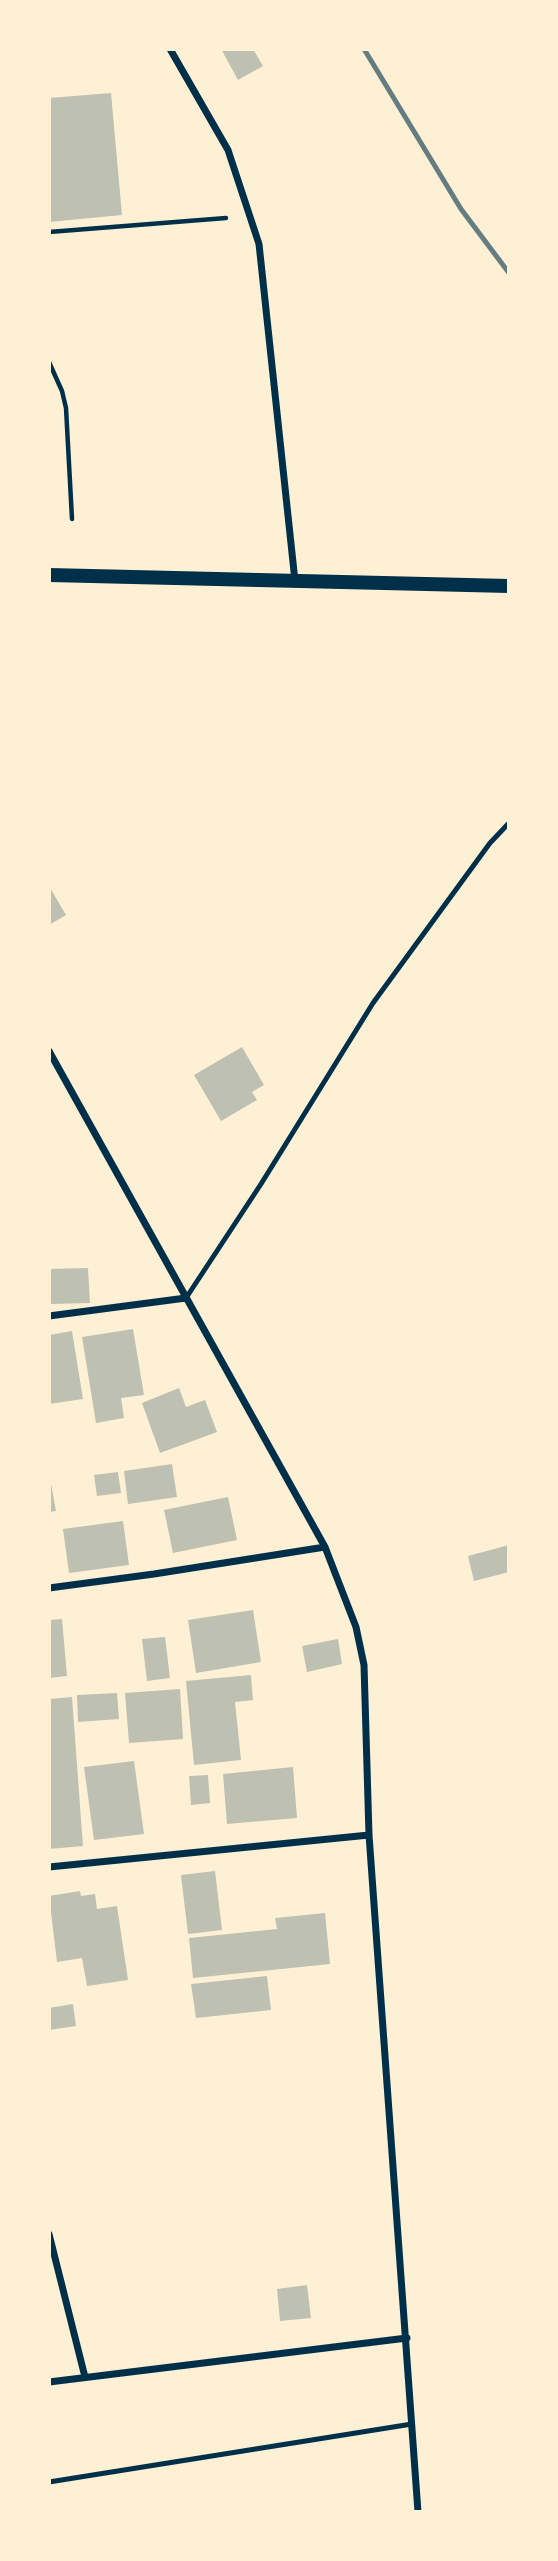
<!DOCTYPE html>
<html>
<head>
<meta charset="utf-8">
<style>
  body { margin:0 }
  #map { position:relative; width:558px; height:2561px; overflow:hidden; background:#fdf0d5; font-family:"DejaVu Sans",sans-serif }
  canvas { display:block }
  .frame { position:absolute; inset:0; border:51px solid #fdf0d5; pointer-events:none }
</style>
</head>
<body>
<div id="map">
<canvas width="558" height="2561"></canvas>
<div class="frame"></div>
</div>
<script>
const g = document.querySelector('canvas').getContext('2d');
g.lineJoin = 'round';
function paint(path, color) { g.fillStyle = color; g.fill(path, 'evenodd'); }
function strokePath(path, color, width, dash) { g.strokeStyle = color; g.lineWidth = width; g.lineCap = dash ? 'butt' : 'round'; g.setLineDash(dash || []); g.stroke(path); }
paint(new Path2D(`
  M221,49h32l10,17 -25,14z
  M111,93l11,122 -73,7v-124z
  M49,886l17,29 -17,10z
  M242,1047l22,38 -12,7 5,8 -36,21 -27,-46z
  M88,1268l2,35 -41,1v-35z
  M133,1329l11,66 -23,3 3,20 -28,5 -14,-86z
  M72,1331l11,68 -34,5v-69z
  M179,1388l7,19 19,-7 12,32 -57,21 -18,-50z
  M172,1464l5,33 -49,7 -4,-33z
  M118,1472l3,21 -24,3 -3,-21z
  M49,1473l7,38 -7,1z
  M228,1497l9,43 -64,13 -9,-43z
  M123,1521l6,44 -60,8 -6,-44z
  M509,1545v27l-35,9 -6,-25z
  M253,1610l8,52 -65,11 -8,-53z
  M62,1619l5,57 -18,2v-58z
  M165,1637l5,41 -23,3 -5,-42z
  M338,1639l4,25 -35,8 -5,-26z
  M251,1675l2,25 -18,2 6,58 -47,5 -8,-84z
  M180,1689l3,50 -54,4 -4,-50z
  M117,1693l2,26 -41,3 -1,-27z
  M72,1697l11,149 -34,3v-150z
  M134,1761l10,73 -50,6 -10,-73z
  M293,1767l4,51 -70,6 -4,-50z
  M208,1775l2,28 -19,2 -2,-29z
  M215,1871l7,59 -34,4 -7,-59z
  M80,1891l1,5 14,-2 2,15 20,-3 11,74 -41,6 -5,-28 -25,4 -8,-66z
  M325,1913l5,51 -137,14 -4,-40 88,-9 -2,-11z
  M267,1976l4,34 -75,8 -5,-34z
  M73,2004l3,22 -27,4v-22z
  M307,2285l4,33 -31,3 -3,-32z`), '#bec0b2');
strokePath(new Path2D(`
  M49,232l177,-14
  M49,362l13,29 4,17 6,111`), '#003049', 4.5);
strokePath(new Path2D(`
  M186,1298l75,-114 112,-181 117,-160 19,-20
  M49,2482l363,-58`), '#003049', 5);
strokePath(new Path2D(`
  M170,49l58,101 31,94 36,337
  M49,1051l276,496 31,80 8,38 5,170 49,677
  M49,1316l137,-18
  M49,1588l105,-14 171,-27
  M49,1867l320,-32
  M49,2234l36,143
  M49,2382l358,-44`), '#003049', 7);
strokePath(new Path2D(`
  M49,575l460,11`), '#003049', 14);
strokePath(new Path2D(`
  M364,49l97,160 48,64`), '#657d81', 5);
</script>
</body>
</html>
